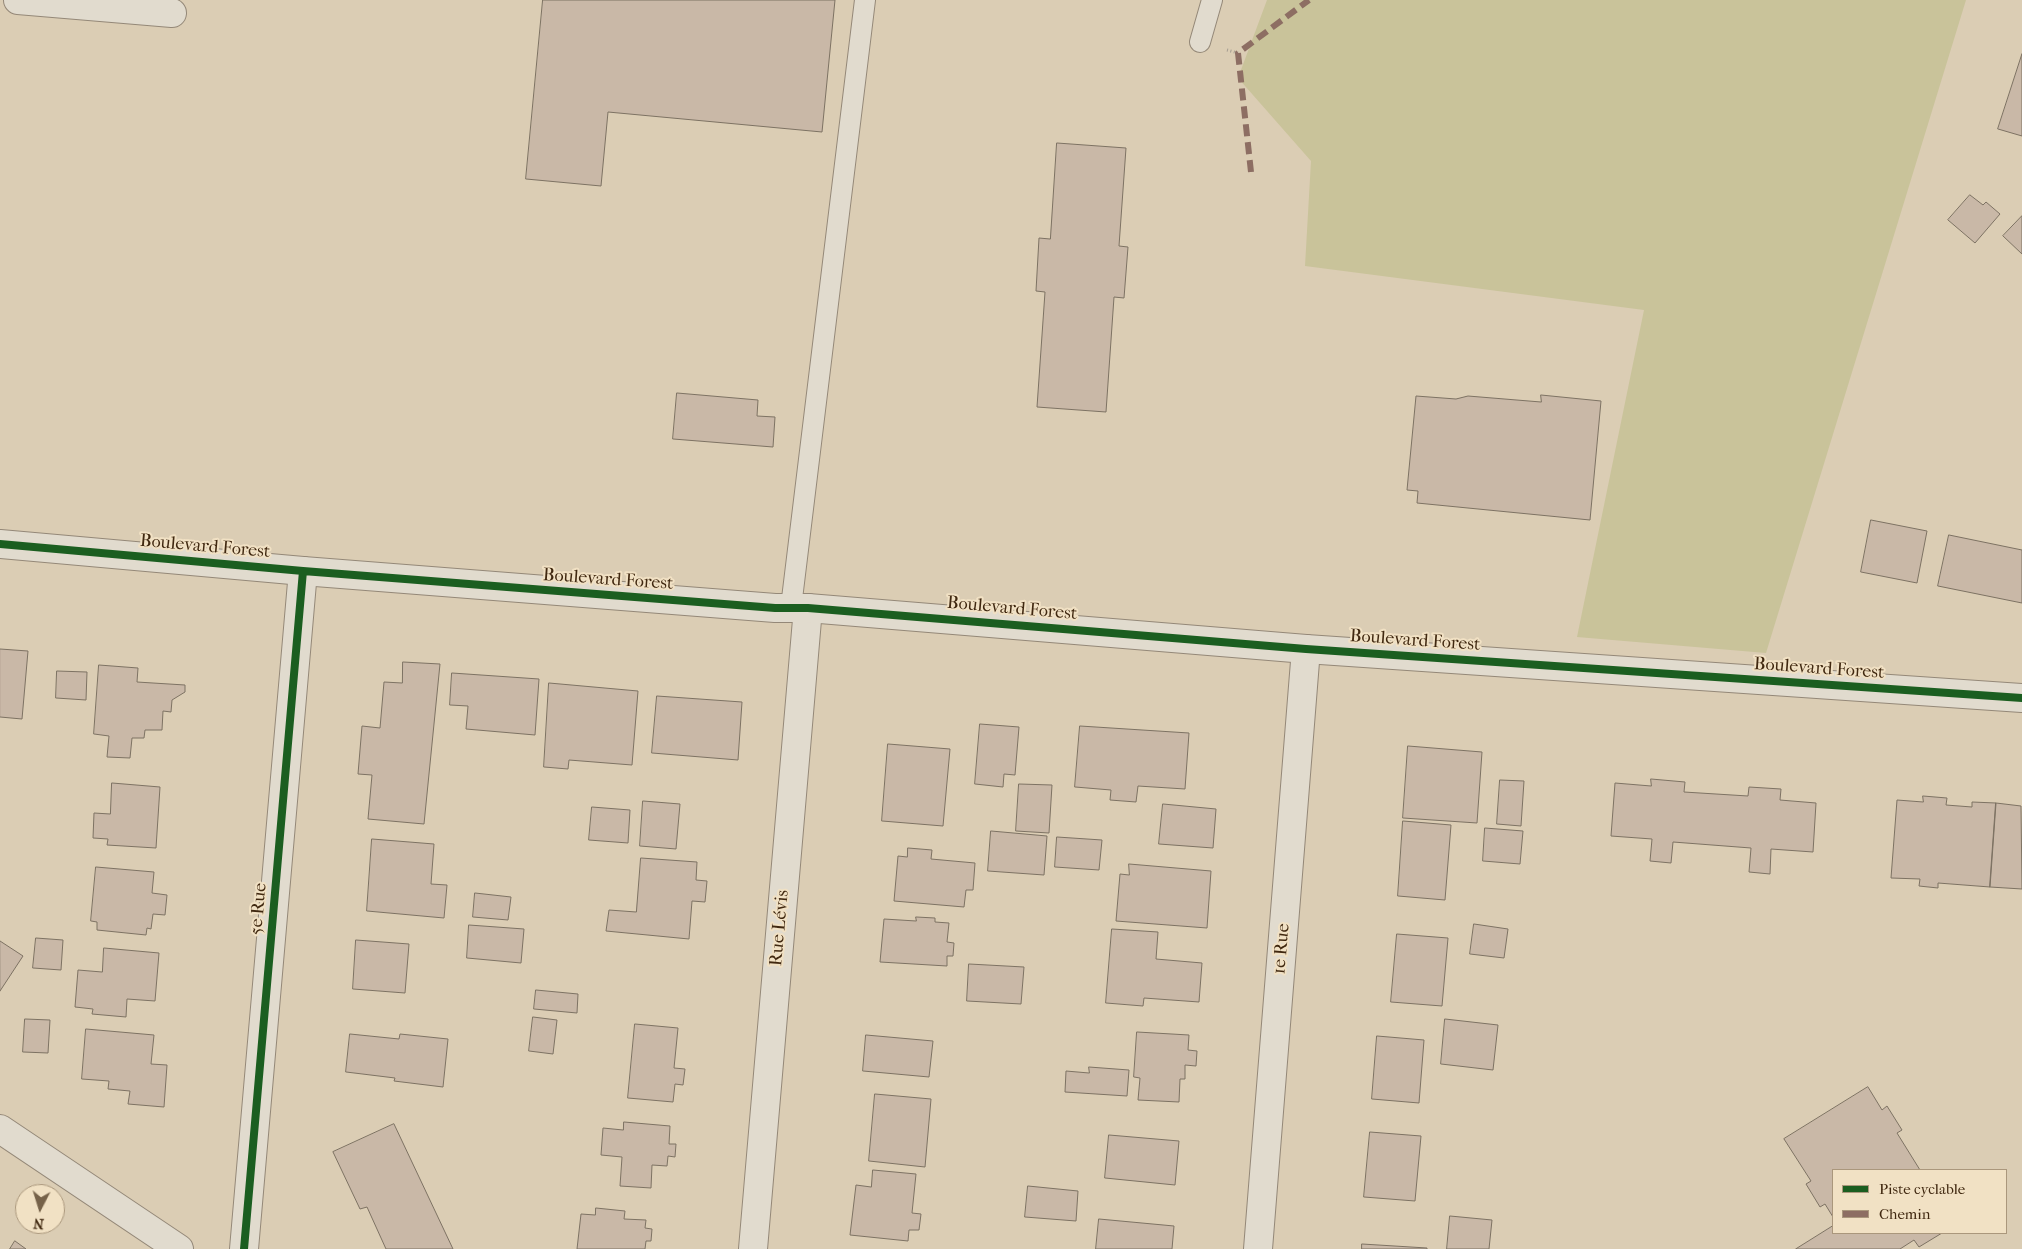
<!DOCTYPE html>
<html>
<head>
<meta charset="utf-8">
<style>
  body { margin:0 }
  #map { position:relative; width:2022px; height:1249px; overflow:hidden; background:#dbcdb4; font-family:"IM FELL French Canon",serif }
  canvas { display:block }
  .legend { position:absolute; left:1832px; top:1169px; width:175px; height:65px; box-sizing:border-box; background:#f1e1c4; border:1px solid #aa977c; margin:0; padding:6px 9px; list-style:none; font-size:15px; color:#402810 }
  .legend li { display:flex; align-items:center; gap:10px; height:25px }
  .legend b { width:25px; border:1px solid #aa977c }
  .north { position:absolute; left:15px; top:1184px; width:50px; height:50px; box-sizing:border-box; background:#f1e1c4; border:1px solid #aa977c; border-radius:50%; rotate:185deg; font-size:14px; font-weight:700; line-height:20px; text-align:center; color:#402810 }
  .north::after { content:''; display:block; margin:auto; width:18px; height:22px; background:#766249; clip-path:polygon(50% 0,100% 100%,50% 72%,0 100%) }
</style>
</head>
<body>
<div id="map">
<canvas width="2022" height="1249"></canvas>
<ul class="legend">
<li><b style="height:6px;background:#1b5e20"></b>Piste cyclable</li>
<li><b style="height:6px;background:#8d6e63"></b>Chemin</li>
</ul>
<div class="north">N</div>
</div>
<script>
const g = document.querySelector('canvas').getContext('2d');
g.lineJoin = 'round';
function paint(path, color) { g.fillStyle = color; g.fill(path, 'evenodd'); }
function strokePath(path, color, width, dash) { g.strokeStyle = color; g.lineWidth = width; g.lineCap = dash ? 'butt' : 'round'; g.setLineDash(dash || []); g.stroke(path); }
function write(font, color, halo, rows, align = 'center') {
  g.font = font + ' "IM FELL French Canon",serif'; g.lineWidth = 4; g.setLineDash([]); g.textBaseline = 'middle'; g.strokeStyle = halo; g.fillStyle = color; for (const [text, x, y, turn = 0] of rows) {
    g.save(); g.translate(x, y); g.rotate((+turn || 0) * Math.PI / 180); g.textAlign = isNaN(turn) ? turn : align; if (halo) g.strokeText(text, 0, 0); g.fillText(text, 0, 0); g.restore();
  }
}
paint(new Path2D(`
  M1267,0h699l-200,653 -189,-16 67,-327 -339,-44 6,-105 -73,-83z`), '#c9c39a');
const building = new Path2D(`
  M543,0h292l-13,132 -214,-20 -7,74 -75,-7z
  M2022,54v82l-24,-7z
  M1057,143l69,5 -7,98 9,1 -4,51 -10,-1 -8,115 -69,-5 8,-115 -9,-1 3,-53 11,1z
  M1970,195l13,10 3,-3 14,12 -25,29 -27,-23z
  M2022,216v38l-19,-18z
  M677,393l81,7 -1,16 18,1 -2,30 -100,-8z
  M1541,395l60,6 -11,119 -173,-17 1,-12 -11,-1 9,-94 40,3 12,-3 73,6z
  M1871,520l56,11 -10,52 -56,-11z
  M1949,535l73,15v53l-84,-17z
  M0,649l28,2 -6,68 -22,-2z
  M403,662l37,2 -16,160 -56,-5 4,-44 -14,-1 4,-48 18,2 4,-46 18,1z
  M99,665l39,3 -1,14 48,3v7l-13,8 -1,12 -8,-1 -1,19h-17l-1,8h-12l-2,20 -23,-1 2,-21 -15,-2z
  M57,671l30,1 -1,28 -30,-2z
  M452,673l87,6 -4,56 -69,-6 2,-23 -18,-1z
  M549,683l89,8 -6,74 -63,-5 -1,9 -24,-2z
  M657,696l85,6 -4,58 -86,-7z
  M980,724l39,3 -4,48 -11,-1 -1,13 -28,-3z
  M1080,726l109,7 -4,56 -47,-3 -2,16 -26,-2 1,-10 -36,-3z
  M888,744l62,5 -7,77 -61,-5z
  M1408,746l74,6 -5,71 -74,-5z
  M1651,779l34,3 -1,10 64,4 1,-9 32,2 -1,11 36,3 -3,49 -42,-3 -1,25 -21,-2 2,-24 -78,-6 -2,21 -21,-2 2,-22 -41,-3 4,-53 36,3z
  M1500,780l24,1 -3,45 -24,-2z
  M112,783l48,4 -4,61 -49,-3 1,-6 -15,-1 1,-25 16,1z
  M1019,784l33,1 -3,48 -33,-2z
  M1923,796l24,2 -1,7 26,2v-5l24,1 -6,84 -52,-4v5l-19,-2 1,-7 -29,-1 6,-78 26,2z
  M643,801l37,3 -4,45 -36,-3z
  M1996,803l25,3 1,83 -32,-2z
  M1163,804l53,5 -3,39 -54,-4z
  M592,807l38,3 -2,33 -39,-3z
  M1403,821l48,4 -6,75 -47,-4z
  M1485,828l38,3 -3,33 -37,-3z
  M991,831l56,5 -3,39 -56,-4z
  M1057,837l45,3 -3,30 -44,-3z
  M372,839l62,5 -3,40 16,1 -3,33 -77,-7z
  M908,848l24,2 -1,9 44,4 -2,27h-7l-2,17 -70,-6 4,-45 9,1z
  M641,858l56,4 -1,18 11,1 -2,21 -13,-1 -3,38 -83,-8 3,-21 27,2z
  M1129,864l82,7 -4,57 -91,-7 4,-47 9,1z
  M96,867l58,5 -2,21 15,2 -2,20 -12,-1 -2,15 -4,-1 -1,7 -49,-5v-8l-6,-1z
  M475,893l36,4 -3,23 -35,-3z
  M916,917l19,1v4l14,1 -2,19 7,1 -1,13h-6v10l-67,-4 4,-43 32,2z
  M1474,924l34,5 -4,29 -34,-4z
  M469,925l55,4 -3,34 -54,-5z
  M1112,929l46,3 -2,27 46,4 -3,39 -55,-4 -1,8 -37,-3z
  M1397,934l51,4 -6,68 -51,-4z
  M36,938l27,2 -2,30 -28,-2z
  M356,940l53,4 -4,49 -52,-4z
  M0,941l23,15 -23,35z
  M104,948l55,5 -4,48 -28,-2 -1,18 -34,-3 1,-5 -18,-2 3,-37 24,2z
  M969,964l55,3 -3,37 -54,-3z
  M536,990l42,4 -1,19 -43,-4z
  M533,1017l24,3 -4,34 -24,-3z
  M25,1019l25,1 -2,33 -25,-1z
  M1445,1019l53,6 -5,45 -52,-6z
  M635,1024l43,4 -4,40 11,1 -2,16 -8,-1 -2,18 -45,-4z
  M86,1029l68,6 -3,29 16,1 -3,42 -36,-3 2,-13 -22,-2 1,-8 -27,-2z
  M1137,1032l52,3 -1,15 9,1 -1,15 -11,-1v14h-5l-1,23 -41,-2 2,-22 -6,-1z
  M350,1034l49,5 1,-5 48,5 -5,48 -49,-6 1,-3 -49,-6z
  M866,1035l67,6 -4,36 -66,-6z
  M1377,1036l47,4 -5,63 -47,-4z
  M1089,1067l40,3 -2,26 -62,-4 1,-21 23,2z
  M1868,1087l14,23 5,-4 15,24 -5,3 23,37h-87v47l-8,-13 -5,3 -14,-23 5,-3 -27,-42z
  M875,1094l56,5 -6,68 -56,-6z
  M624,1122l46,4 -1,18h7l-1,13 -7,-1 -1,10 -15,-1 -1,23 -31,-2 2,-29 -21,-2 2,-27 20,2z
  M394,1124l59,125h-67l-19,-42 -7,2 -27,-57z
  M1370,1132l51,4 -6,65 -51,-4z
  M1109,1135l70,6 -4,44 -70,-7z
  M873,1170l43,4 -4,39 9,1 -2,16h-10l-1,11 -58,-6 6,-50 15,2z
  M1028,1186l50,5 -2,30 -51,-4z
  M596,1208l29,3 -1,8 22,1 -1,8 7,1 -1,12h-5l-1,8h-68l4,-35 14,1z
  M1450,1216l42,4 -3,29h-42z
  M1099,1219l75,7 -2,23h-76z
  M1833,1226v7h109l-23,14 -5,-7 -14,9h-104z
  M15,1241l11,8h-16z
  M1362,1244l65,4v1h-65z`);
paint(building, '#c9b8a7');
strokePath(building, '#7d7263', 1);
const service = new Path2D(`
  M1200,42l12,-42
  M791,607l74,-607`);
const minor = new Path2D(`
  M18,0l154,13
  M0,1129l179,120
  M244,1249l59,-678
  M753,1249l55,-641
  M1258,1249l48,-600`);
const tertiary = new Path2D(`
  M0,544l303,27 472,37h33l498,41 716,49`);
strokePath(service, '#948878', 22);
strokePath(minor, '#948878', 30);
strokePath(tertiary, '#948878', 30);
strokePath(new Path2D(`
  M1227,50l11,3`), '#a59d91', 3, [1, 2.5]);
strokePath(service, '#e1dbce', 20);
strokePath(minor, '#e1dbce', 28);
strokePath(tertiary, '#e1dbce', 28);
strokePath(new Path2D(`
  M1251,172l-13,-119 71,-53`), '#8d6e63', 6, [12, 6]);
strokePath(new Path2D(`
  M0,544l303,27 472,37h33l498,41 716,49
  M244,1249l59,-678`), '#1b5e20', 8);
write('18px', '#402810', '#f1e1c4', [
  ["Boulevard Forest",205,547,5],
  ["Boulevard Forest",608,580,4],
  ["Boulevard Forest",1012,609,5],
  ["Boulevard Forest",1415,641,4],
  ["Boulevard Forest",1819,669,4],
  ["5e Rue",259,909,-85],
  ["Rue Lévis",780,928,-85],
  ["1e Rue",1282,949,-85]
]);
</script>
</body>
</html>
